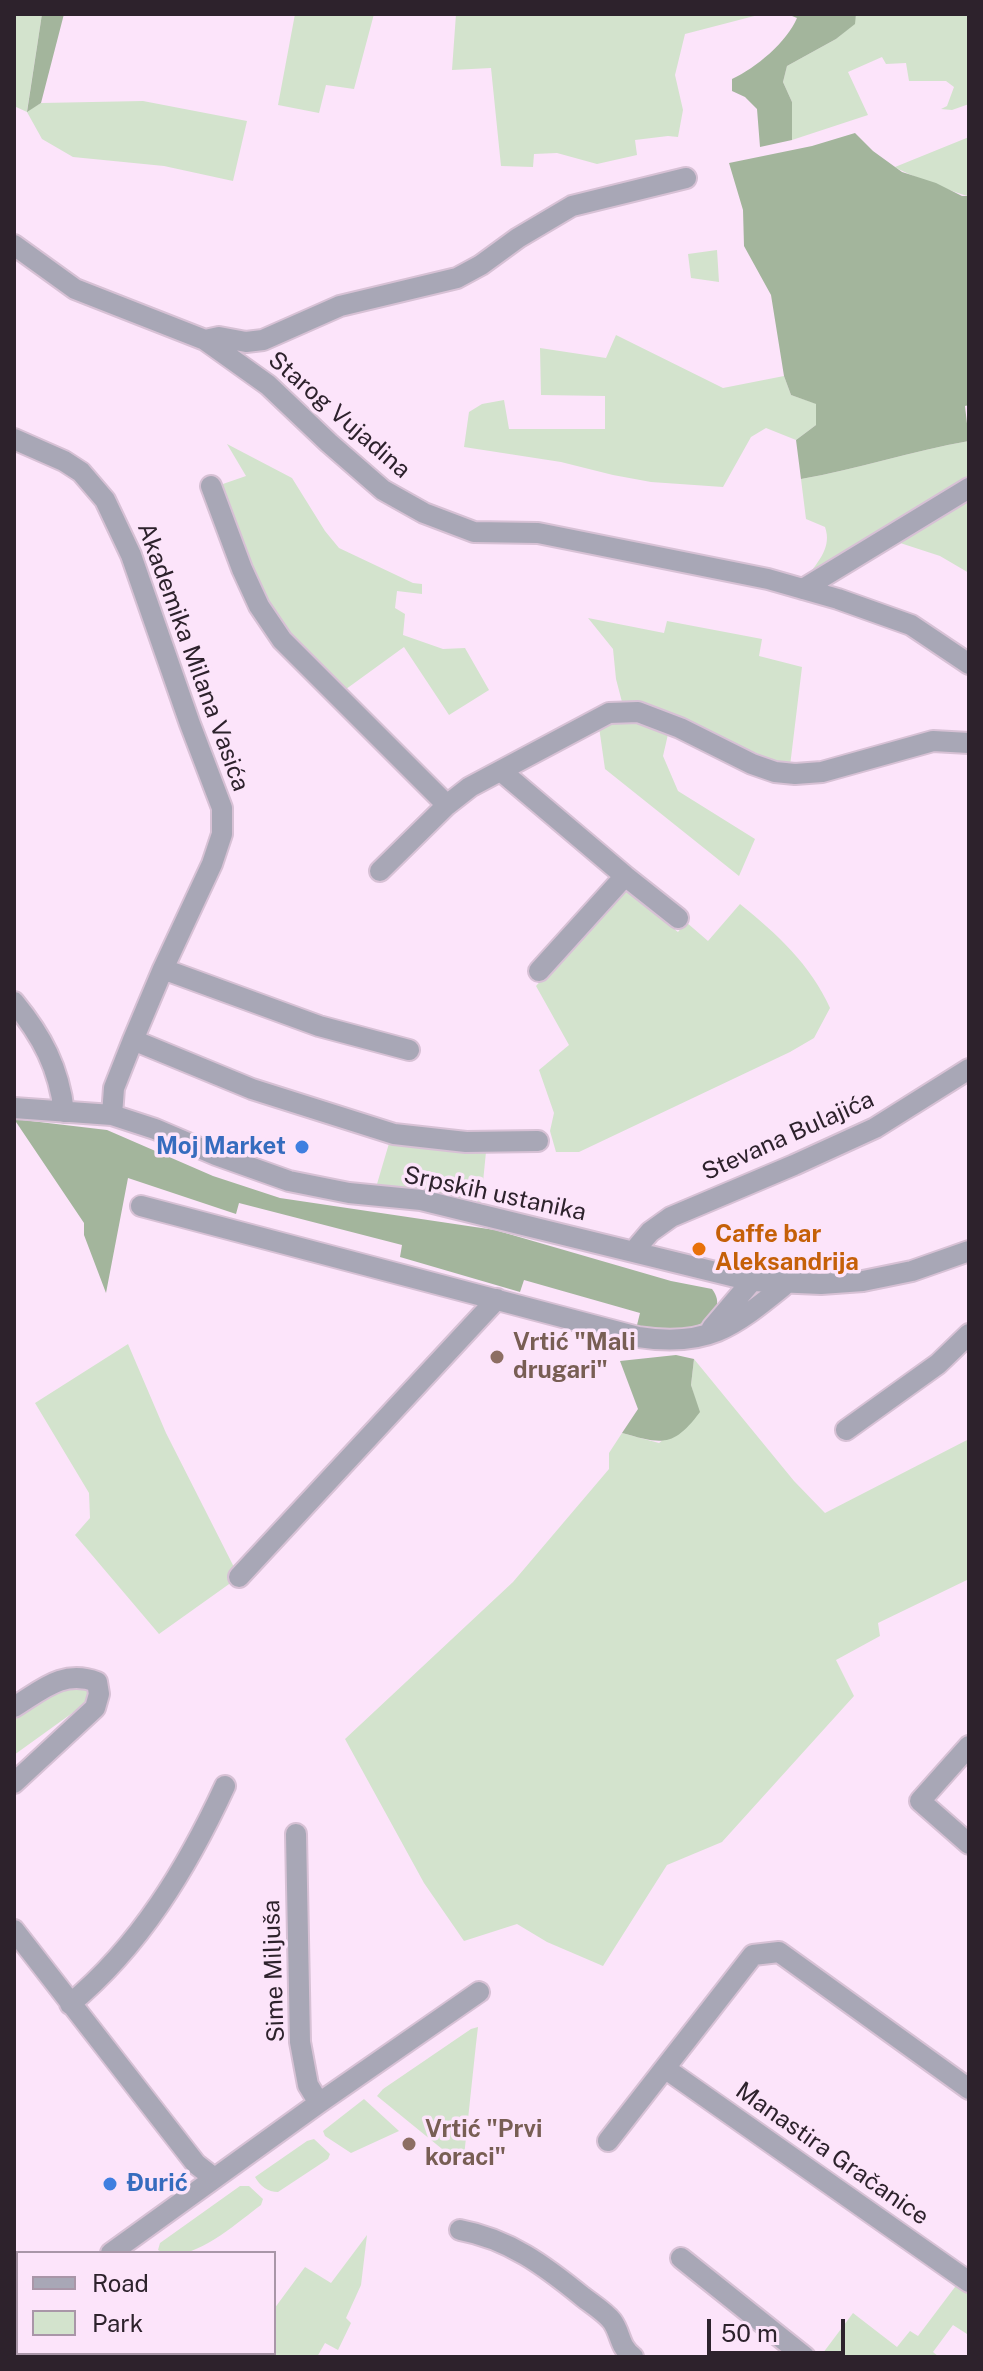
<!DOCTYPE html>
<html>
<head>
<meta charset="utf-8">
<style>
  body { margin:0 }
  #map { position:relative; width:983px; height:2371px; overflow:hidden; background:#fce4fa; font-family:"Public Sans",sans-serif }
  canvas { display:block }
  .frame { position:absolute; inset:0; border:16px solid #2d222c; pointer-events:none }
  .legend { position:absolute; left:16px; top:2251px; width:260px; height:104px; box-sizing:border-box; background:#fce4fa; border:2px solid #a996a8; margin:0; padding:10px 14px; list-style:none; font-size:24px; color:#2d222c }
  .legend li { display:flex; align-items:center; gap:16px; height:40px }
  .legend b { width:40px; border:2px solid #a996a8 }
  .scale { position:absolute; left:707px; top:2319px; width:138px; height:36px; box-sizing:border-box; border:4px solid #2d222c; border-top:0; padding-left:10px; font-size:24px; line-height:28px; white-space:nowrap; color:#2d222c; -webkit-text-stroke:6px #fce4fa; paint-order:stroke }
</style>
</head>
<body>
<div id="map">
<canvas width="983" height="2371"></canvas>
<div class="frame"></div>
<ul class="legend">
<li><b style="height:10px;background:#a8a7b6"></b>Road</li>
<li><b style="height:22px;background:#d3e3cd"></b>Park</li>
</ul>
<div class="scale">50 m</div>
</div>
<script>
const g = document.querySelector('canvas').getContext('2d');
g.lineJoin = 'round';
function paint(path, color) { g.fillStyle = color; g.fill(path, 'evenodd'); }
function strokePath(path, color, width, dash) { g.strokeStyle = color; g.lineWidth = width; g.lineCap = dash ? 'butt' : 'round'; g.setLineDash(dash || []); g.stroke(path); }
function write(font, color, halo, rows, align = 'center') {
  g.font = font + ' "Public Sans",sans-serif'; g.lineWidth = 7; g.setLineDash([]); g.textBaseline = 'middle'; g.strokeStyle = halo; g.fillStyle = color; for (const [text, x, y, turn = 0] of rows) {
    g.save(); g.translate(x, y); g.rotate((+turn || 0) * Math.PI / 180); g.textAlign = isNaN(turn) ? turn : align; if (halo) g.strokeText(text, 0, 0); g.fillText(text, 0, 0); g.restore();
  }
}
paint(new Path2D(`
  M14,14h28l-15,97 14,-8 102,-2 104,20 -14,60 -69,-15 -91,-9 -31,-18 -15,-27 -13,-6z
  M295,14h79l-20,75 -28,-4 -7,28 -41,-8z
  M456,14h306l-77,20 -10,41 8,35 -5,27 -10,-1 -33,4 2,15 -40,9 -40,-11 -23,1 -1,13 -32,-1 -10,-98 -39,2z
  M856,14h113v90l-17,6 -11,-1 6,-3 7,-19 -8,-6h-37l-3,-18 -20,1 -4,-7 -34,15 20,43 -76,25v-38l-9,-20 4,-16 49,-27 18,-15z
  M969,137v59c-6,0 -68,-24 -74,-29z
  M717,250l2,32 -28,-4 -3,-24z
  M616,335l107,53 61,-12 7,19 26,9 -1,21 -20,15 -30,-12 -15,9 -28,50 -72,-5 -38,-7 -52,-13 -97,-15 5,-35 13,-8 22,-4 5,29h96v-33l-64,-1 -1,-47 66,10z
  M969,441v132l-29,-17 -49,-16 -83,36c11,-16 24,-29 17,-49l-19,-8 -5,-40c57,-10 111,-28 168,-38z
  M227,444l65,34 33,53 14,17 74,35 9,1v10l-25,-3 -2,17 10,6 -2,21 40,14 22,-1 24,42 -40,25 -45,-68 -62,45 -51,-52 -21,-33 -23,-40 -27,-82 26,-9z
  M588,618l76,15 3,-12 95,18 -3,17 43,11 -12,99 -23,-8 -115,-52 -30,-4 -6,-23 -3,-30z
  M622,721l47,9 -6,26 15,35 77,48 -16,37 -134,-107 -6,-42z
  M624,888l54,44 8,-10 22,19 32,-37c36,29 71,61 90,104l-16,30 -24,14 -211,100h-23l-6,-21 4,-18 -15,-43 30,-25 -33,-59z
  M390,1140l96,12 -5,50 -104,-18z
  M128,1344l38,89 73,144 -80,57 -84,-99 15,-17 -1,-25 -54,-90z
  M694,1359l100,122 31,32 144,-74v140l-91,44 2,13 -44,24 18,36 -132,146 -55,23 -64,101 -56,-24 -30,-18 -53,17 -40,-58 -79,-144 168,-157 96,-113v-16l13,-20 37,10 40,-31 -8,-27z
  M81,1679l15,17 -82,59v-41z
  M478,2027l-2,17 -13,122 -86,-70 6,-7 88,-60z
  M364,2099l35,32 -48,22 -26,-17 -2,-5z
  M314,2139l16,15 -2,5 -50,33c-10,0 -18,-6 -23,-15l52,-36z
  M240,2186h9l14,13 -2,6c-25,18 -72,63 -103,45l2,-7z
  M367,2235l-6,50 -15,33 5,5 -13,27 -13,-7 -8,14h-114l2,-4h69v-44l31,-42 26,16z
  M958,2283l11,8v40l-2,3 -14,-9 -20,27 6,5h-119l33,-44 44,34 13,-16 8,5z`), '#d3e3cd');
paint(new Path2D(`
  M42,14h22l-23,89 -14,9z
  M787,14h69l-1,10 -19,15 -49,27 -4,16 9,20v38l-32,7 -3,-38 -12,-12 -13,-6v-12c24,-11 55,-37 65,-61z
  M855,133l18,18 29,21 34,11 26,13h7v209l-4,1 4,35c-57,10 -111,28 -168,38l-5,-39 20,-15v-21l-25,-9 -7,-19 -13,-81 -27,-49 -1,-36 -14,-47 83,-17z
  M14,1119l93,11 106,46 67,22 215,32 176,51 41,8c23,30 -36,49 -58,45 -5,-1 -12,-6 -17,-9l3,-12 -116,-33 -4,12 -120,-35 2,-12 -163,-42 -3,11 -108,-36 -22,115 -22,-58v-12z
  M676,1355l18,4 -3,26 9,27c-27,36 -38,32 -78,21l16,-24 -18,-48z`), '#a3b59c');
const minor = new Path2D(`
  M14,245l61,44 130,51 63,45 61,58 54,47 41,23 50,19 64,1 230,46 70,20 73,26 58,39
  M205,340l14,-3 27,5 17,-2 77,-34 117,-28 24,-13 37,-27 54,-32 114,-28
  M14,439l50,22 17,11 24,28 26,55 59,169 32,84v26l-10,30 -49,105 -30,71 -19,48 -2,27
  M211,486l31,83 17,37 23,34 165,165
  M803,589l166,-101
  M501,771l124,105 -86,95
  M380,871l67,-66 23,-18 139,-74 29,-1 42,16 72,36 23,8 20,2 27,-2 111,-31 36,2
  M625,876l53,42
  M163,969l156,57 90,24
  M14,1002c28,34 45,66 50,110
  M133,1040l119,49 142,45 72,8 72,-1
  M14,1108l98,7 43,14 61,26 73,26 60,12 72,7 331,81 69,3 42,-3 49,-10 57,-20
  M141,1206l497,131c71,11 96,-11 148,-53
  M633,1252l17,-20 21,-15 123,-52 81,-37 94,-59
  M712,1328l40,-47
  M846,1430l92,-66 31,-30
  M239,1577l258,-278
  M14,1707c28,-17 49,-38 83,-25l2,12 -4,14 -81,75
  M969,1746l-49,55 49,43
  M296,1834l4,208 8,43 11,18
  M14,1930l182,234 18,14
  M70,2004c70,-58 117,-136 155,-218
  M666,2069l303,213
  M608,2141l145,-186 26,-3 190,137
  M460,2230c49,9 85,36 123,67 9,7 22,15 29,24 9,12 7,26 21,36
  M111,2253l208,-150 160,-111
  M681,2258l124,99
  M14,2356l4,-6`);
strokePath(minor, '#d7c1d5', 24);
strokePath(minor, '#a8a7b6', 20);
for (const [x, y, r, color] of [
  [302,1147,8,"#3f7fe0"],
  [699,1249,8,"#e8710a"],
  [497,1357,8,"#8d6e63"],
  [409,2144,8,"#8d6e63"],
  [110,2184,8,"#3f7fe0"]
]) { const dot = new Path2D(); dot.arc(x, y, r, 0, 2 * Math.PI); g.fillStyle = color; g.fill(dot); strokePath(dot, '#fce4fa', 3); }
write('24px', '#2d222c', '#fce4fa', [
  ["Starog Vujadina",339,415,41],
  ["Akademika Milana Vasića",193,657,70],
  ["Stevana Bulajića",788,1136,-24],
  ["Srpskih ustanika",495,1194,12],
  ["Sime Miljuša",274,1971,-92],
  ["Manastira Gračanice",832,2154,35]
]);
write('bold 24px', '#366cbe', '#fce4fa', [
  ["Moj Market",286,1147],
  ["Đurić",126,2184,"left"]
], 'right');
write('bold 24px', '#c56008', '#fce4fa', [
  ["Caffe bar",715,1235],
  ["Aleksandrija",715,1263]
], 'left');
write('bold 24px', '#785e54', '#fce4fa', [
  ["Vrtić \"Mali",513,1343],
  ["drugari\"",513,1371],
  ["Vrtić \"Prvi",425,2130],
  ["koraci\"",425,2158]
], 'left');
</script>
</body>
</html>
